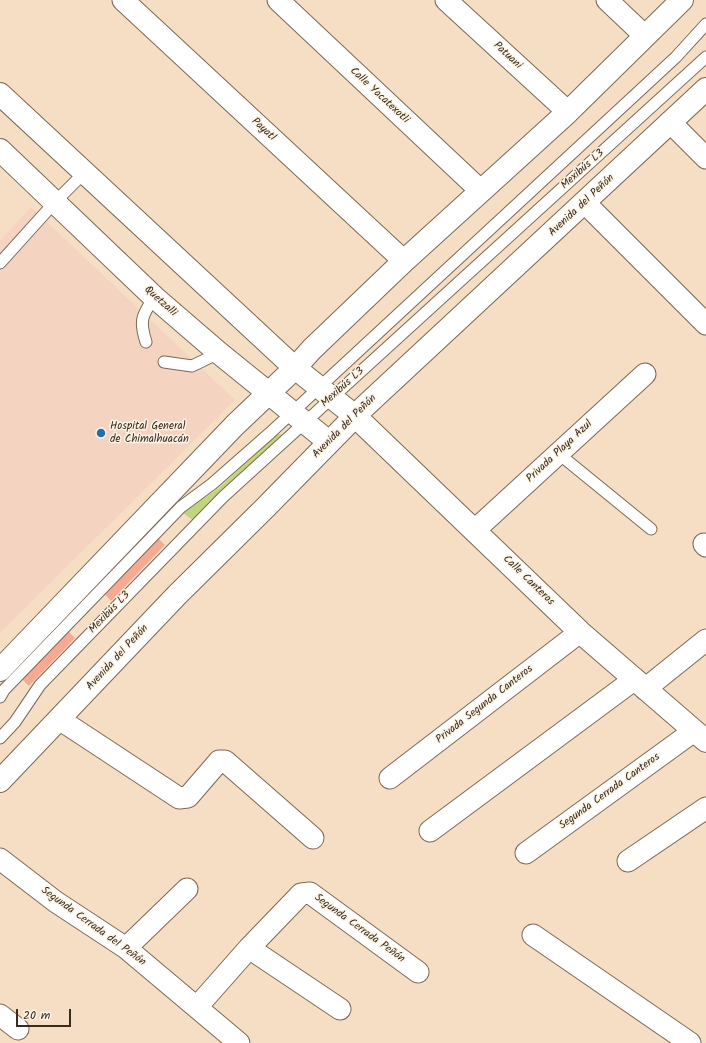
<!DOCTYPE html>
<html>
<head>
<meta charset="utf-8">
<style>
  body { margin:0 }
  #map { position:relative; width:706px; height:1043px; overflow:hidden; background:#f5dec3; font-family:Kalam,sans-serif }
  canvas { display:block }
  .scale { position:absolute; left:16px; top:1009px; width:55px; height:18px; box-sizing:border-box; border:2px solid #3b2a1e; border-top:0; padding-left:5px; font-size:12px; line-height:14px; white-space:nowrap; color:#3b2a1e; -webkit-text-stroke:3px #fcf5e5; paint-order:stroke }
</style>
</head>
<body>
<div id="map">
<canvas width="706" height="1043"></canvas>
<div class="scale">20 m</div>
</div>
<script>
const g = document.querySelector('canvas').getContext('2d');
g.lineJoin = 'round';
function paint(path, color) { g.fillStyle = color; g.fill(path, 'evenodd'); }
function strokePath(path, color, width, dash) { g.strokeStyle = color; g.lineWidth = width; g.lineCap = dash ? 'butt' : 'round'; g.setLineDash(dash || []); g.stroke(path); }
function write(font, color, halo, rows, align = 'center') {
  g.font = font + ' Kalam,sans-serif'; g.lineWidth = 3; g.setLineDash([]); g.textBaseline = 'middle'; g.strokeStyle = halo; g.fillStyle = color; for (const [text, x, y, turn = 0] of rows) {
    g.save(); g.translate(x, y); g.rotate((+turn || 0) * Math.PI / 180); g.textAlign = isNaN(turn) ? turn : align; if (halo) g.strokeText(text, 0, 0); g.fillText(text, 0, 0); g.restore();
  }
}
paint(new Path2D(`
  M31,207l204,193 -235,233v-392z`), '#f4d3c0');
paint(new Path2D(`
  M277,434l7,1 -90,86 -11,-8 36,-25z`), '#c0d67a');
paint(new Path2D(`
  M157,537l8,8 -54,56 -8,-9z
  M67,630l8,8 -46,48 -9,-9z`), '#f6aa94');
const service = new Path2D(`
  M0,263l55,-61 30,-30
  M146,342c-7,-22 -4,-26 8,-45
  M164,362l28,4 27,-13
  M559,454l92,75
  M0,697l4,-7 177,-183 31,-23 58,-51 406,-376 30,-33
  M0,738l15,-16 25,-37 183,-188 483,-440`);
const minor = new Path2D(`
  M123,0l281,261
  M278,0l203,191
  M446,0l122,112
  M607,0l38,36
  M670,122l36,36
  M585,203l121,121
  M475,530l170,-156
  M704,544l2,2
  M645,689l61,-49
  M59,719l120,79 9,-1 31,-36h6l88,77
  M390,778l190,-146
  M430,831l205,-152
  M526,853l168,-122
  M0,859l56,43 70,46 113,95
  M628,861l78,-53
  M533,935l157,108
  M126,948l61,-59
  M249,948l91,61
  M197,1007l52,-59 52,-54 9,-1 108,79
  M0,1015l18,14`);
const tertiary = new Path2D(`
  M355,416l225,216 126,109`);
const secondary = new Path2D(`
  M0,94l295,274 60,48
  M0,150l154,147 65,56 110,89`);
const primary = new Path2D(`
  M0,670l235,-245 60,-57 17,-19 92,-88 164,-149 114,-112
  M0,781l177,-186 89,-88 97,-99 343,-319`);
strokePath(service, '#7c6958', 13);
strokePath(minor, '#7c6958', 23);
strokePath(tertiary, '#7c6958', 24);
strokePath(secondary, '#7c6958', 24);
strokePath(primary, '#7c6958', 24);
strokePath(service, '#fff', 11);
strokePath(minor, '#fff', 21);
strokePath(tertiary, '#fff', 22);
strokePath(secondary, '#fff', 22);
strokePath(primary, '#fff', 22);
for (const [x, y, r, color] of [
  [101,433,5,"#1f6fb2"]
]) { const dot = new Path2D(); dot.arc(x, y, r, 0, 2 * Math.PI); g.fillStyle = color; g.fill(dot); strokePath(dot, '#fcf5e5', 1.5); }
write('11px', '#3b2a1e', '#fcf5e5', [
  ["Patuani",507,56,43],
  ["Calle Yacatexotli",379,96,43],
  ["Payatl",263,130,43],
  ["Mexibús L3",583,170,-42],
  ["Avenida del Peñón",582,206,-43],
  ["Quetzalli",160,302,42],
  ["Mexibús L3",343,388,-42],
  ["Avenida del Peñón",345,427,-45],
  ["Privada Playa Azul",560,452,-43],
  ["Calle Canteros",528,581,44],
  ["Mexibús L3",110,613,-46],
  ["Avenida del Peñón",118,658,-47],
  ["Privada Segunda Canteros",485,705,-38],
  ["Segunda Cerrada Canteros",610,792,-36],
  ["Segunda Cerrada del Peñón",93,927,36],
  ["Segunda Cerrada Peñón",359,929,36]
]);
write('11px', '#3b2a1e', '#fcf5e5', [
  ["Hospital General",110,427],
  ["de Chimalhuacán",110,440]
], 'left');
</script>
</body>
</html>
